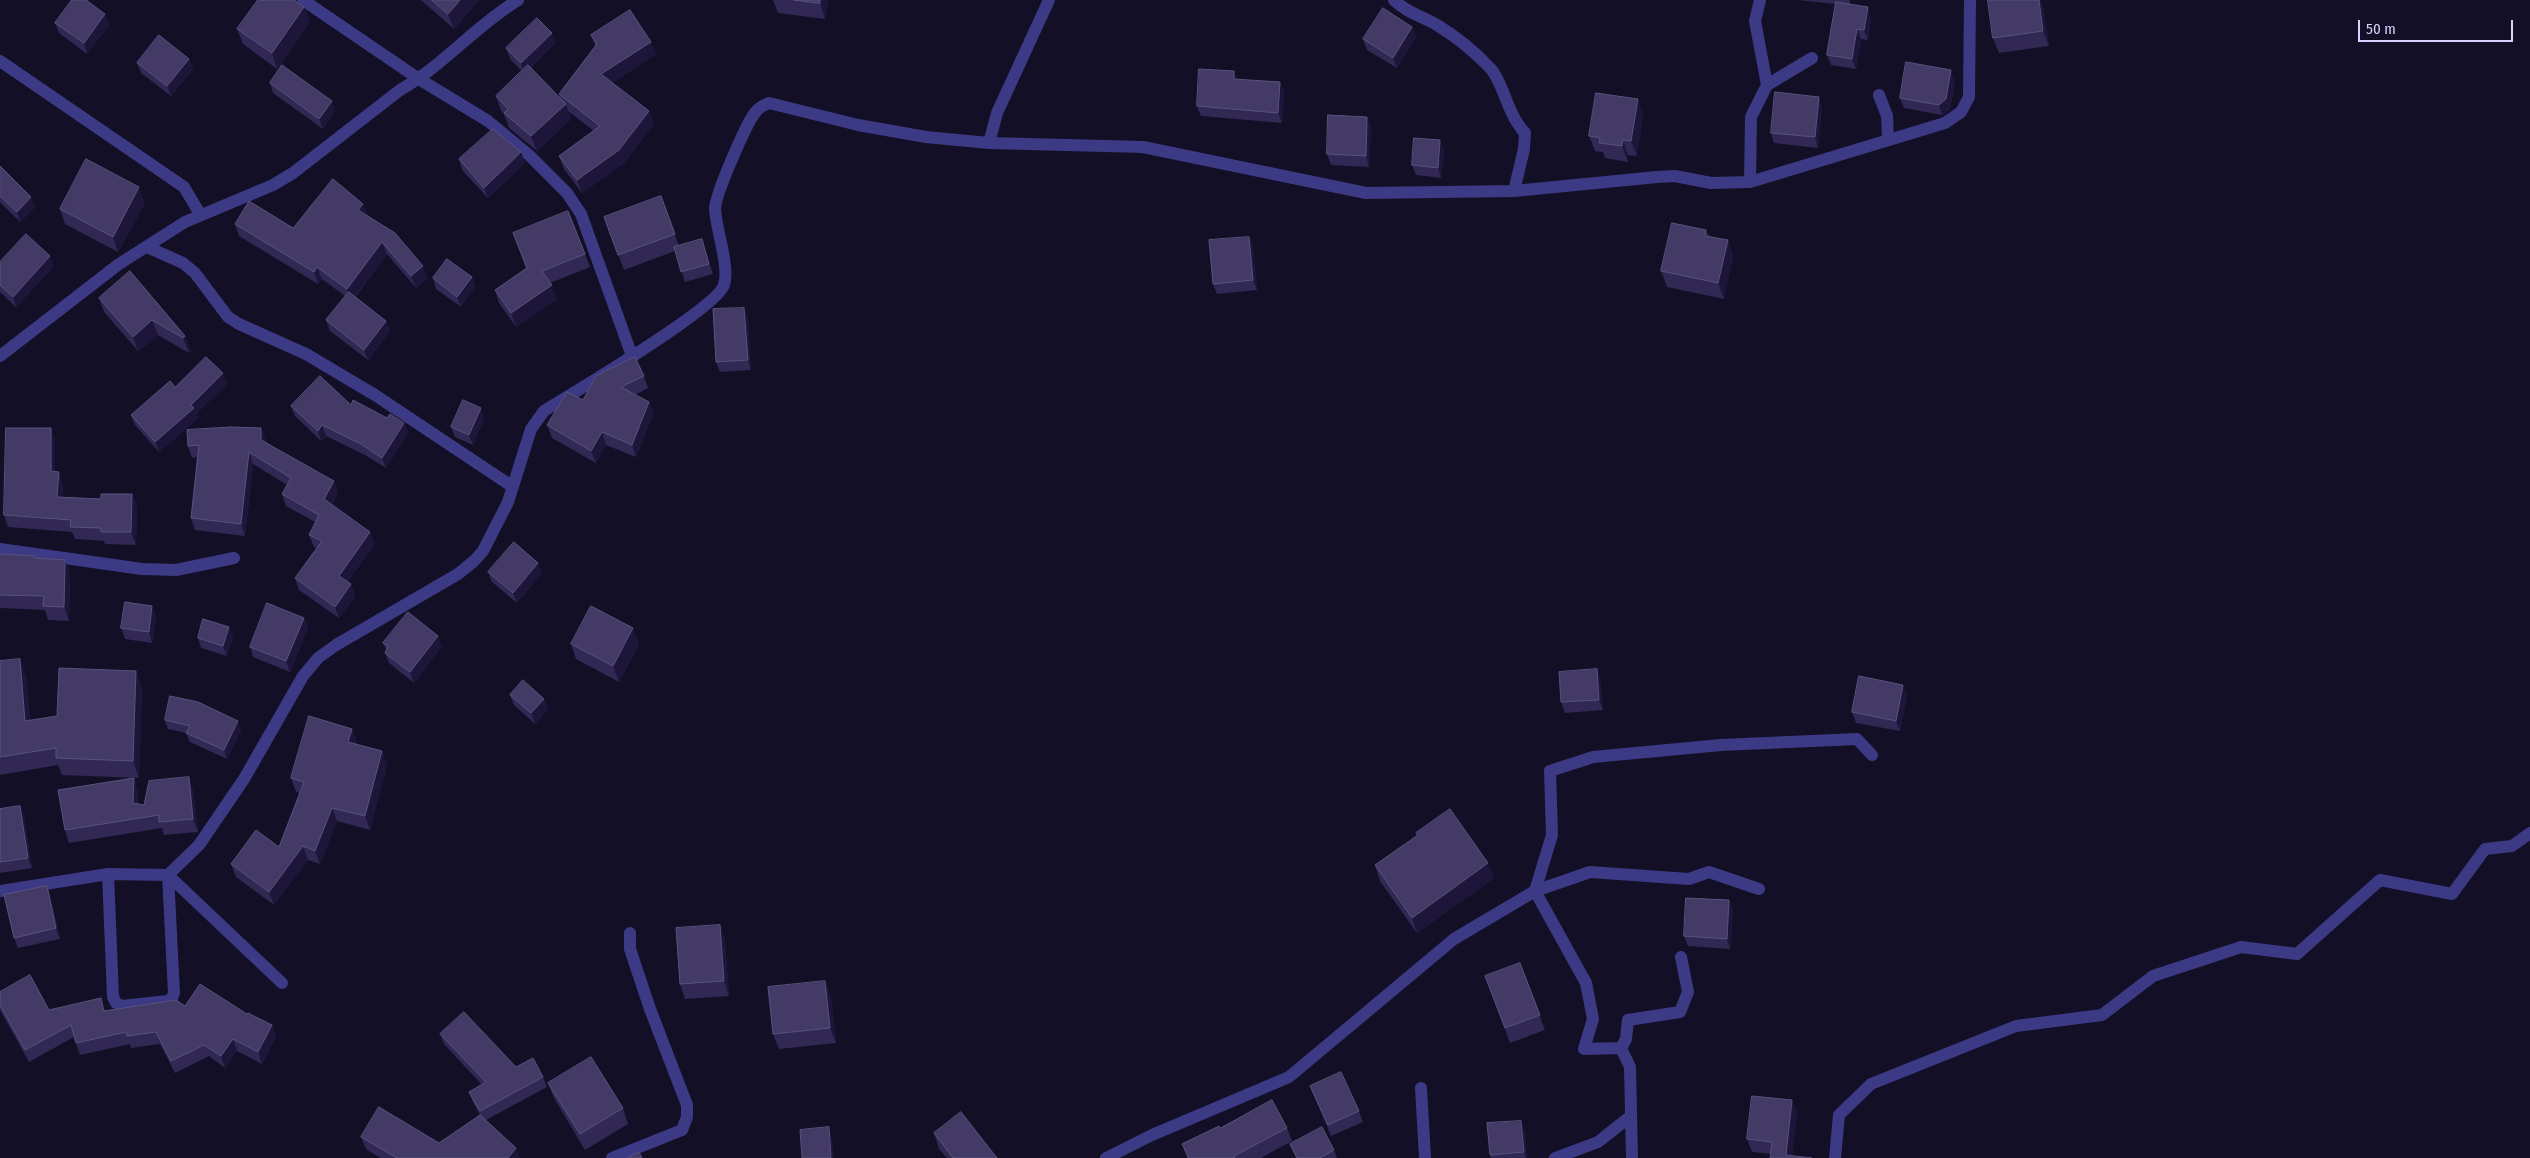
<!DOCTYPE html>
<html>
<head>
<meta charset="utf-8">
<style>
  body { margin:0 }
  #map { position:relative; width:2530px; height:1158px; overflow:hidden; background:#130f26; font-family:"Fira Sans Condensed",sans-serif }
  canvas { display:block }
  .scale { position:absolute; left:2358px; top:20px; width:155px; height:22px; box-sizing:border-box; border:2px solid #d9d4ff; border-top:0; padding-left:6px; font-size:15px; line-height:18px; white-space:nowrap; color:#d9d4ff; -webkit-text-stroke:4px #130f26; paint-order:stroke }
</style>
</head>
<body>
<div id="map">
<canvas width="2530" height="1158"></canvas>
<div class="scale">50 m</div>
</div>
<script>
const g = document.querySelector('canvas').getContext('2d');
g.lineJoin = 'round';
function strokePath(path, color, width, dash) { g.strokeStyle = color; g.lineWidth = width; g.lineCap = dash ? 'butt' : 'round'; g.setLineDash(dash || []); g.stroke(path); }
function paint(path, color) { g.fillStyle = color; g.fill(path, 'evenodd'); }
strokePath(new Path2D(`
  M303,0l116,79 69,42 41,34 38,38 14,21 51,142
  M1394,0c13,13 28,16 43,25 20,12 38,27 54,44 13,15 16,45 34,64l-1,16 -10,42
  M1760,0l-5,21 12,64
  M0,61l184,126 16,27
  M1879,95l8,21 1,23
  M989,143l8,-30 52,-113
  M1750,182l1,-65 16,-32 45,-27
  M147,247l36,16 12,10 33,44 11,7 67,30 69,41 138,92
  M0,356l119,-92 66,-42 88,-37 20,-12 107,-83c43,-24 75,-64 118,-90
  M0,549l142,20 34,1 58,-12
  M108,874l5,123 3,6 6,3 46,-5 4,-3 2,-5 -6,-118 31,-30 45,-66 59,-103 15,-18 18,-13 122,-71 16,-13 9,-10 25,-49 23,-73 13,-18c29,-18 173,-103 180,-126 6,-17 -8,-56 -9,-76 0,-14 30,-82 39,-95 4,-6 8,-8 15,-11l89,22 68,12 63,6 154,4 223,46 148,-2 143,-14 18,-1 36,7 39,-1 195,-59 16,-11 8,-15 1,-97
  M0,891l108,-17 60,1 114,108
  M1621,1048l5,-9 2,-19 52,-8 8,-20 -7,-35
  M1421,1088l4,70
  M612,1158l70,-28 5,-13v-12l-37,-96 -20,-60v-16
  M1106,1158l46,-23 137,-58 165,-138 81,-48 17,-56 -2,-64 43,-14 128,-12 136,-6 15,16
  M1555,1158l43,-16 33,-26
  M1632,1158l-2,-91 -9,-19 -37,1 9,-30 -7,-36 -51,-92 55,-19 99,7 20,-7 50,17
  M1835,1158l4,-43 32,-31 145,-58 86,-11 51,-39 88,-29 56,7 83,-74 72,14 33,-45 27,-3 18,-13`), '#3d3a85', 12);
paint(new Path2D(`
  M421,0h58l-25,29z
  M773,0h55l-3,19 -47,-6z
  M1798,0h52v4l21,14 -3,22 -7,-1 -5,30 -25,-4 -4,-10 8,-51z
  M2043,6l6,40 -50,7 -6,-15z
  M304,7l6,15 -33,47 -34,-25 -6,-15z
  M55,23l54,2 -22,29 -28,-21z
  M1412,27l4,10 -19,31 -30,-18 -4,-11z
  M591,35l65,19 -44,29 42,41 -30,39 -42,30 -18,-24 -5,-13 35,-25 -26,-20 3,8 -34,32 -28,-23 -5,-14 -3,-3 -5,-15 26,-25 -12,-12 -4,-11 49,-5 -24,24 29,31 -1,-4 36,-48z
  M189,59l4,10 -22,27 -30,-23 -4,-10z
  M1234,71l3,8 43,3 4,11 -2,30 -81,-7 -4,-10z
  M1955,80l-5,30 -8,5 -38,-7 -4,-10z
  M270,83l65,28 -12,18 -50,-36z
  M1822,107l-4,41 -44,-5 -3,-10z
  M1643,114l-6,42 -9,-1v7l-23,-4 -2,-6 -8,-1 -6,-15z
  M1367,117l4,10 -2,40 -38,-2 -4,-11z
  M1444,150l-3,28 -25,-3 -4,-10z
  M521,152l4,11 -37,35 -26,-28 -3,-11z
  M0,166l35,41 -15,15 -20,-20z
  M661,196l18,50 26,4 8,24 -28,8 -10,-31 -51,19 -20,-53z
  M145,203l-27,49 -53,-28 -5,-15z
  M367,216l61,62 -12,10 -29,-34 -32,43 31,24 4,10 -22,29 -38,-29 -4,-11 19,-24 -23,-17 -4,5 -79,-48 -4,-12 58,4z
  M1706,230l3,6 19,4 5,16 -9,43 -57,-12 -6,-16z
  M513,233l72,21 5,13 -40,16 7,16 -41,28 -17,-24 -4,-13 31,-22z
  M1249,237l4,10 4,43 -40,4 -4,-10z
  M0,262l54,4 -38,41 -16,-15z
  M130,271l55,65 6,15 -2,2 -31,-18 -20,16 -34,-39 -5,-14z
  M472,277l3,10 -14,20 -25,-18 -3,-11z
  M744,308l4,10 3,52 -31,2 -4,-10z
  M644,376l4,12 -13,7 14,7 4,12 -17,43 -30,-12 -10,18 -44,-25 -5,-13 36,-25z
  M227,384l-31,30 2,4 -39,34 -24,-27 -4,-10 44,-28z
  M351,405l53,18 4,10 -22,35 -21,-13 -39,-19 -5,5 -26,-25 -4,-10z
  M484,418l-11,27 -18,-8 -4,-10z
  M55,440v31l8,13 -1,13 39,2 31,-5 5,13 -1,38 -31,-1 -1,-3 -29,-2 -3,-7 -64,-5 -4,-12z
  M266,440v2l72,51 -6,11 43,40 -28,38 4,2 4,12 -16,22 -40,-28 -4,-12 22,-30 -3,-1 -5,-12 6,-13 -29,-16 -4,-12 5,-9 -34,-21 -8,72 -50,-6 -4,-12 6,-61 -5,1 -4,-12z
  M0,554l35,4 30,2 5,13 -1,48 -21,-1 -3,-10 -45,-2z
  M488,572l54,1 -25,30 -25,-21z
  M156,616l-4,27 -27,-4 -4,-11z
  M304,618l4,10 -18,44 -37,-15 -3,-10z
  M233,637l-6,19 -26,-8 -3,-10z
  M383,643l59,3 -28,37 -25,-20 -4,-10 1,-3z
  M571,644h68l-20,38 -43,-23z
  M0,661l26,15 4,45 27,-5 85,-28 -3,90 -77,-3 -4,-10 -58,10z
  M1597,669l3,10 3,31 -38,3 -4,-11z
  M510,695l34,4 4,10 -13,15 -21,-19z
  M1907,695l-7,36 -44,-8 -4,-11z
  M165,720l76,10 -14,29 -37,-17 -4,-9 -18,-4z
  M352,729l5,13 -1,2 26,7 5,14 -17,65 -33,-9 -17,43 -12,-4 -34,45 -38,-28 -5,-13 48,-17 21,-54 -4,-1 -5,-14z
  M193,790l5,42 -34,3 -2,-7 -93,15 -4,-13 73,-39v13l6,1z
  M20,806l4,10 8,52 -32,5v-64z
  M1416,833l72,30 6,15 -77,55 -37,-52 -5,-16 42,-29z
  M50,896l10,43 -42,9 -4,-10z
  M1729,900l4,11 -3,38 -42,-3 -4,-10z
  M720,925l5,16 4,55 -44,3 -5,-15z
  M1520,963l25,67 -35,13 -25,-67z
  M0,992l49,18h57l79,-4 62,8 25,11 4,12 -14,27 -25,-13 -12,17 -16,-12 -34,17 -15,-29 -29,4 -1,-4 -50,11 -6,-18 -45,25 -29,-52z
  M831,996l5,47 -57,6 -6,-15z
  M440,1034l76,33 27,10 4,10 -61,33 30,28 4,10h-140l-14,-9 -5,-12 78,6 41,-28 -7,-13 -4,-10 13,-7 -38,-41z
  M548,1083l75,25 5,16 -43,26 -31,-52z
  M1310,1086l49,25 4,11 -32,14z
  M1797,1113l-5,43 -40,-4 -5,-13z
  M1220,1128h67l5,13 -31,17h-74l-5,-14z
  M1525,1131l2,27h-36l-1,-3z
  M934,1133l63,25h-50l-8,-9z
  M1290,1144l44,6 3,8h-41z`), '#312854');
paint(new Path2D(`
  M460,0h19l-25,29 -6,-15z
  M820,0h8l-3,19 -5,-16z
  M2039,0h2l2,6 6,40 -6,-15z
  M304,7l6,15 -33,47 -5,-16z
  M1868,7l3,11 -3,22 -4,-10z
  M105,14l4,11 -22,29 -3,-11z
  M1412,27l4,10 -19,31 -4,-10z
  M1857,29l4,10 -5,30 -4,-10z
  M552,33l3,10 -31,30 -3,-10z
  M651,42l5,12 -50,33 -5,-13z
  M189,59l4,10 -22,27 -4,-10z
  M1951,70l4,10 -5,30 -8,5 -3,-10z
  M1234,71l4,11 -4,-3z
  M1280,82l4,11 -2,30 -4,-10z
  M1819,97l3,10 -4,41 -3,-11z
  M1638,99l5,15 -6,42 -6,-15z
  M332,101l3,10 -12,18 -4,-10z
  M566,104l5,15 -34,32 -6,-15z
  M649,111l5,13 -30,39 -42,30 -5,-13z
  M1367,117l4,10 -2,40 -3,-11z
  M1440,140l4,10 -3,28 -3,-10z
  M1623,140l5,15v7l-6,-16z
  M521,152l4,11 -37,35 -4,-10z
  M139,187l6,16 -27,49 -5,-15z
  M31,197l4,10 -15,15 -3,-10z
  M363,204l5,12 -10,-6z
  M1249,237l4,10 4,43 -4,-10z
  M1728,240l5,16 -9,43 -6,-16z
  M382,242l5,12 -36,47 -4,-12z
  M50,256l4,10 -38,41 -3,-10z
  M423,266l5,12 -12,10 -5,-12z
  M317,267l5,12 -4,5 -4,-12z
  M472,277l3,10 -14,20 -4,-10z
  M552,285l5,14 -41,28 -5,-14z
  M744,308l4,10 3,52 -3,-10z
  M152,320l6,15 -20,16 -5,-14z
  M386,321l4,10 -22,29 -4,-10z
  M185,336l6,15 -2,2 -6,-15z
  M223,373l4,11 -31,30 2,4 -39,34 -4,-10z
  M649,402l4,12 -17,43 -4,-12z
  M481,408l3,10 -11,27 -4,-10z
  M404,423l4,10 -22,35 -4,-10z
  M322,425l4,11 -5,5 -3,-10z
  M51,428l4,12v44l-4,-13z
  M261,428l5,12 -1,11 -4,-11z
  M602,432l4,13 -10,18 -5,-12z
  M249,452l4,12 -8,72 -4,-12z
  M59,472l4,12 -1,25 -5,-12z
  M334,481l4,12 -10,17 -4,-11z
  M132,494l5,13 -1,38 -5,-13z
  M370,532l5,12 -32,43 -4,-11z
  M65,560l5,13 -1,48 -5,-14z
  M538,563l4,10 -25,30 -4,-10z
  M351,584l4,12 -16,22 -4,-11z
  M152,606l4,10 -4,27 -3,-11z
  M304,618l4,10 -18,44 -4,-11z
  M229,627l4,10 -6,19 -4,-10z
  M633,628l6,16 -20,38 -6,-16z
  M438,636l4,10 -28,37 -4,-11z
  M20,659l6,17 5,62 -6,-17z
  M1597,669l3,10 3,31 -4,-10z
  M136,671l6,17 -3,90 -6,-17z
  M1903,685l4,10 -7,36 -4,-10z
  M544,699l4,10 -13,15 -4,-11z
  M238,721l3,9 -14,29 -3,-9z
  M352,729l5,13 -4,14 -5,-14z
  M382,751l5,14 -17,65 -5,-14z
  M189,777l4,13 5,42 -5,-13z
  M134,778l4,13 -1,25 -4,-13z
  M20,806l4,10 8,52 -4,-10z
  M332,808l5,13 -17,43 -5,-13z
  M303,846l5,14 -34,45 -5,-13z
  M1488,863l6,15 -77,55 -5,-15z
  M47,886l3,10 10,43 -4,-11z
  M1729,900l4,11 -3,38 -3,-10z
  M720,925l5,16 4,55 -5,-15z
  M825,981l6,15 5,47 -6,-15z
  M272,1025l4,12 -14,27 -4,-12z
  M233,1039l4,12 -12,17 -4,-12z
  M1792,1100l5,13 -5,45 -6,-3z
  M1521,1121l4,10 2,27h-1l-2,-6z
  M829,1127l3,11 2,20h-3z
  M516,1148l4,10h-12z`), '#1d163a');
const building = new Path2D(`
  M72,0h14l19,14 -21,29 -29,-20z
  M258,0h36l10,7 -32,46 -35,-24z
  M432,0h28l-12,14z
  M794,0h26v3z
  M1988,0h51l4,31 -50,7z
  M1836,2l32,5 -4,23 -7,-1 -5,30 -25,-4z
  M1383,8l29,19 -19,31 -30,-19z
  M630,10l21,32 -50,32 48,37 -30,39 -42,30 -18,-24 41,-30 -41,-32 38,-50 -6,-9z
  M537,18l15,15 -31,30 -15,-15z
  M159,35l30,24 -22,27 -30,-23z
  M1906,62l45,8 -5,29 -7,6 -39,-7z
  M282,65l50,36 -13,18 -49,-36z
  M528,65l38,39 -35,32 -27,-23 4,-4 -12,-13z
  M1199,69l35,2v8l46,3 -2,31 -81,-7z
  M1775,92l44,5 -4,40 -44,-4z
  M1596,93l42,6 -7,42 -8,-1 -1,6 -23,-3 1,-5 -11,-2z
  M1328,115l39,2 -1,39 -39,-2z
  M493,129l28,23 -37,36 -25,-29z
  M1414,138l26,2 -2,28 -26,-3z
  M86,159l53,28 -26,50 -53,-28z
  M0,166l31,31 -14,15 -17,-16z
  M333,179l30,25 -5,6 37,23 28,33 -12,10 -29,-34 -35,47 -30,-22 -3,5 -79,-48 14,-23 44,27z
  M661,196l14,38 -57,21 -14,-38z
  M568,211l17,43 -43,17 10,14 -41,28 -16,-23 32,-22 -14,-35z
  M1672,223l34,7 -1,6 23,4 -10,43 -57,-12z
  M26,234l24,22 -37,41 -13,-12v-23z
  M1249,237l4,43 -40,4 -4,-44z
  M702,239l7,25 -28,8 -7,-25z
  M447,259l25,18 -15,20 -24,-19z
  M130,271l55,65 -2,2 -31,-18 -19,17 -34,-39z
  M349,292l37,29 -22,29 -38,-30z
  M744,308l4,52 -32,2 -3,-53z
  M206,357l17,16 -32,32 3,3 -39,34 -24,-27 39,-34 5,6z
  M635,357l9,19 -23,11 28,15 -17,43 -30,-13 -11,19 -44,-26 20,-33 16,8 13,-24z
  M320,376l31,29 2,-5 34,18 3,-4 14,9 -22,35 -21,-14 -39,-19 -4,6 -27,-25z
  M463,400l18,8 -12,27 -18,-8z
  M231,427l30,1v12l73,41 -10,18 46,33 -31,44 12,8 -16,23 -40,-29 27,-37 -13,-6 10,-20 -37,-21 9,-16 -42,-26 -8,72 -50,-6 8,-73 -11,1 -1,-16z
  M6,428h45v43l8,1 -2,25 44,2v-5h31l-1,38h-30v-4l-31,-1 1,-7 -67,-5z
  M514,542l24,21 -25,30 -25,-21z
  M0,554l34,2v2l31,2 -1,47 -21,-1 1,-10 -44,-1z
  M125,602l27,4 -3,26 -28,-4z
  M267,603l37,15 -18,43 -36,-14z
  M591,606l42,22 -20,38 -42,-22z
  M408,612l30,24 -28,36 -25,-19 3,-7 -5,-3z
  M203,619l26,8 -6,19 -25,-8z
  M20,659l5,62 32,-5 2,-48 77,3 -3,90 -77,-3v-10l-56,9v-96z
  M1597,669l2,31 -38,2 -2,-30z
  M1859,676l44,9 -7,36 -44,-9z
  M523,680l21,19 -13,14 -21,-18z
  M170,696l28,6 40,19 -14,29 -38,-17 4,-7 -25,-6z
  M309,716l43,13 -4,13 34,9 -17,65 -33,-8 -17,43 -12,-5 -34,46 -38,-28 25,-34 23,17 25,-65 -13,-4z
  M189,777l4,42 -34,3v-7l-94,15 -7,-40 76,-12 -1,25 11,2 5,-24z
  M20,806l8,52 -28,4v-53z
  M1450,809l38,54 -76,55 -37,-53 43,-30 -2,-2z
  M47,886l9,42 -42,10 -10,-43z
  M1686,898l43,2 -2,39 -43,-3z
  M720,925l4,56 -44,3 -4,-56z
  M1520,963l20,52 -35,13 -20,-52z
  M30,975l19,35 52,-12 3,13 72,-11 9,6 15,-22 47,30 1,-1 24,12 -14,27 -25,-13 -12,17 -17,-11 -33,16 -15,-29 -29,4 -1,-4 -50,11 -5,-18 -46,25 -25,-45v-13z
  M825,981l5,47 -57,6 -5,-47z
  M464,1012l52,55 17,-9 10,19 -63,34 -11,-19 17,-10 -46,-48z
  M591,1057l32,51 -43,26 -32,-51z
  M1341,1072l18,39 -31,14 -18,-39z
  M1752,1096l40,4 -6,55 26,3h-42l2,-16 -25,-3z
  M1272,1100l15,28 -53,28 1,2h-46l-7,-14 37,-18 1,2z
  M379,1107l60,36 41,-28 36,33 -8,10h-111l-36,-21z
  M961,1112l36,46h-44l-19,-25z
  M1521,1121l3,31 -34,3 -3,-32z
  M829,1127l2,31h-29l-2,-28z
  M1322,1127l12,23 -14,8h-23l-7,-14z
  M639,1152l3,6h-15z`);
paint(building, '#433a66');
strokePath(building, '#5a527e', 1);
</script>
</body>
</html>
